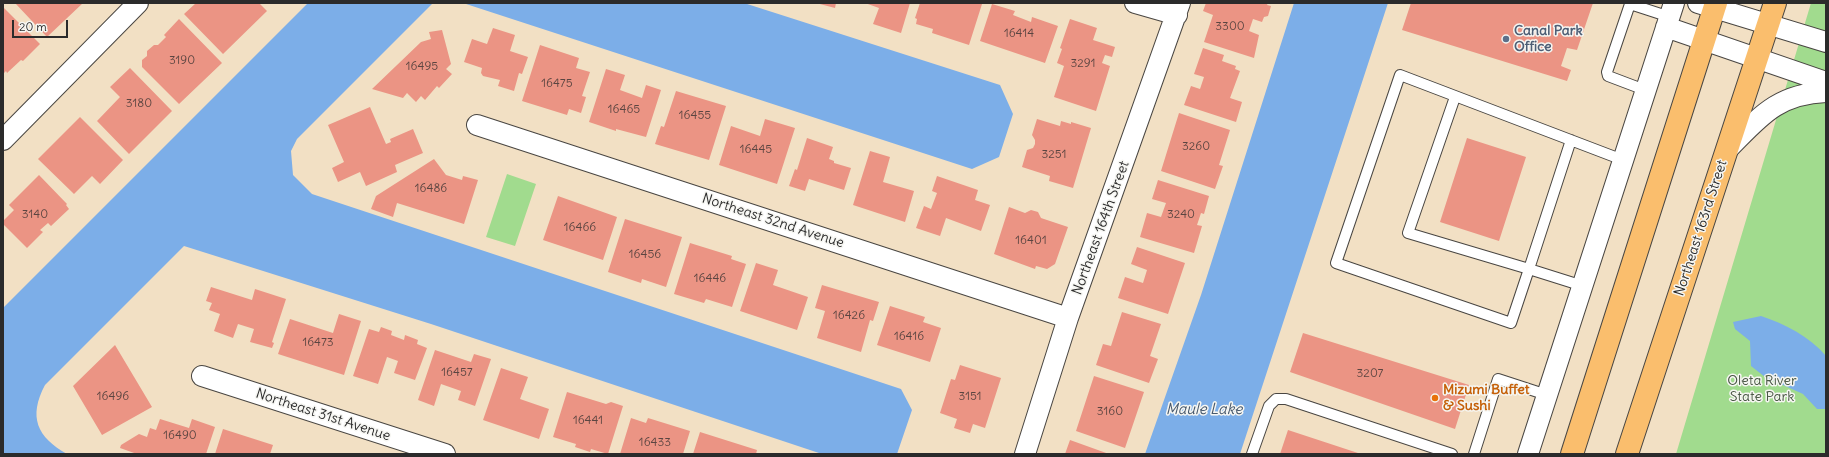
<!DOCTYPE html>
<html>
<head>
<meta charset="utf-8">
<style>
  body { margin:0 }
  #map { position:relative; width:1829px; height:457px; overflow:hidden; background:#f2e0c4; font-family:Delius,sans-serif }
  canvas { display:block }
  .frame { position:absolute; inset:0; border:4px solid #2b2b2b; pointer-events:none }
  .scale { position:absolute; left:12px; top:20px; width:56px; height:18px; box-sizing:border-box; border:2px solid #2b2b2b; border-top:0; padding-left:5px; font-size:12px; line-height:14px; white-space:nowrap; color:#2b2b2b; -webkit-text-stroke:3px #f6f6f2; paint-order:stroke }
</style>
</head>
<body>
<div id="map">
<canvas width="1829" height="457"></canvas>
<div class="frame"></div>
<div class="scale">20 m</div>
</div>
<script>
const g = document.querySelector('canvas').getContext('2d');
g.lineJoin = 'round';
function paint(path, color) { g.fillStyle = color; g.fill(path, 'evenodd'); }
function strokePath(path, color, width, dash) { g.strokeStyle = color; g.lineWidth = width; g.lineCap = dash ? 'butt' : 'round'; g.setLineDash(dash || []); g.stroke(path); }
function write(font, color, halo, rows, align = 'center') {
  g.font = font + ' Delius,sans-serif'; g.lineWidth = 3; g.setLineDash([]); g.textBaseline = 'middle'; g.strokeStyle = halo; g.fillStyle = color; for (const [text, x, y, turn = 0] of rows) {
    g.save(); g.translate(x, y); g.rotate((+turn || 0) * Math.PI / 180); g.textAlign = isNaN(turn) ? turn : align; if (halo) g.strokeText(text, 0, 0); g.fillText(text, 0, 0); g.restore();
  }
}
paint(new Path2D(`
  M1811,3h15v451h-150z
  M507,174l29,10 -21,62 -29,-9z`), '#a1db8e');
paint(new Path2D(`
  M308,3h125l-136,136 -6,12 2,24 19,19 589,195 11,21 -15,44h-75l-391,-130 -247,-78 -139,139c-17,32 -8,52 22,69h-64v-146z
  M463,3h281l256,82 13,29 -14,43 -27,12z
  M1294,3h94l-148,451h-95l56,-159z
  M1761,316c24,8 48,20 65,40v53h-9l-14,-15 -38,-17 -14,-11 -1,-25 -15,-12 -2,-7z`), '#7caee8');
paint(new Path2D(`
  M15,3h68l-36,34z
  M196,3h63l8,8 -44,43 -39,-40z
  M816,3h20l-1,5z
  M865,3h45l-9,30 -28,-9 6,-16z
  M920,3l62,1 -13,41 -37,-12 1,-4 -17,-5 1,-5 -2,-1z
  M1206,3h62l-1,2 4,1 -3,10 -4,1 -2,5 -9,-3 -4,12 10,4 -5,23 -50,-16 9,-27 -10,-4z
  M1411,3h182l-16,47 -10,-2 -6,18 10,4 -4,11 -165,-51z
  M992,4l23,7 -2,4 18,7 1,-5 26,9 -13,37 -65,-22z
  M3,7l37,37 -17,17 -2,-1 -14,13 -1,-2 -3,3z
  M179,19l43,44 -43,41 -37,-37v-7l5,-4v-5l7,-6h4l8,-8 -2,-2z
  M1070,19l27,9 -4,12 22,7 -3,10 -7,-2 -3,8 8,3 -14,45 -42,-14 10,-31 -7,-3 5,-14 -2,-1z
  M493,28l22,7 -5,16 18,6 -6,17 -3,-1 -5,18 -16,-5 2,-6 -17,-4 -2,-3 1,-5 -18,-6 8,-23 15,5z
  M442,30l9,34 -5,5 6,5 -13,14 -2,-2 -12,14 -4,-4 -5,6 -9,-9 -4,5 -31,-9 49,-47 10,-3 -2,-7z
  M540,45l39,13 -3,10 14,4 -8,24 4,1 -5,16 -12,-4 -2,6 -45,-14z
  M1203,48l21,7 -2,6 14,5 -1,3 5,2 -10,27 12,4 -6,20 -52,-17 7,-19 9,3 4,-12 -10,-3z
  M130,68l42,43 -43,43 -32,-33 23,-24 -10,-10z
  M606,69l19,6 -5,15 22,8 4,-13 15,5 -15,47 -30,-8v2l-27,-9z
  M676,91l50,15 -17,54 -54,-16 6,-18 3,1z
  M370,107l16,37 5,-2 -1,-3 23,-10 10,24 -28,12 2,7 -31,14 -6,-14 -22,10 -6,-14 12,-6 -16,-37z
  M1179,113l51,17 -11,35 4,1 -8,23 -54,-18z
  M80,117l43,43 -23,24 -8,-8 -18,18 -36,-35z
  M765,119l30,9 -18,56 -58,-19 12,-39 29,10z
  M1037,119l23,7 1,-5 10,3v-2l20,6 -18,60 -24,-7 1,-5 -28,-9 5,-17 6,-2 2,-4v-4l-3,-5z
  M807,138l26,9 -4,12 5,2v2l17,5 -7,22 -35,-11 -4,12 -16,-5 6,-17 2,1z
  M1467,138l59,19 -27,84 -59,-19z
  M870,151l20,6 -7,25 31,9 -9,31 -52,-17z
  M434,159l12,16 16,5 1,-4 15,4 -14,44 -67,-21 -4,14 -22,-8 5,-13z
  M39,175l28,29 -1,1 3,4 -18,17 -3,-3 -8,7 3,2 -16,16 -24,-24v-3l11,-11 -5,-5z
  M937,176l41,14 -3,10 15,5 -9,26 -35,-13 -6,18 -24,-8 8,-22 7,3 6,-16 -5,-2z
  M1158,180l51,16 -5,18 -3,-1 -4,12 5,1 -8,27 -54,-16 7,-24 14,4 5,-14 -14,-4z
  M558,196l59,21 -14,43 -60,-20z
  M1009,207l16,6 6,-3 7,2 3,6 27,9 -13,37 -8,5 -11,-3 -1,3 -41,-15z
  M625,219l57,18 -16,50 -24,-8 -1,4 -33,-11z
  M690,243l42,13 -1,3 15,5 -14,43 -26,-8 -2,4 -30,-9z
  M1137,247l48,16 -17,51 -50,-16 7,-21 18,6 4,-13 -16,-6z
  M756,263l22,7 -5,15 35,12 -11,33 -57,-19z
  M822,285l57,17 -6,19 -3,-1 -9,32 -44,-14 8,-27 -10,-3z
  M211,287l41,13 3,-11 31,10 -14,43 2,1 -2,5 -22,-6 4,-13 -16,-5 -5,14 -19,-7 6,-17 -11,-4 3,-7 -6,-2z
  M890,306l35,11 -2,5 18,6 -11,34 -53,-17z
  M1122,312l39,12 -11,32 8,3 -9,24 -53,-18 7,-21 8,2z
  M339,314l22,7 -17,54 -66,-21 12,-35 43,14z
  M381,327l11,4 -1,4 13,5 1,-5 13,5 -1,4 10,4 -12,32 -21,-7 4,-12 -11,-4 -9,27 -25,-8 16,-47 10,3z
  M1303,333l166,52 -14,44 -165,-57z
  M115,345l37,62 -50,28 -29,-49z
  M435,350l36,12 3,-8 17,5 -16,47 -17,-6 3,-9 -20,-7 -7,22 -16,-6z
  M960,365l41,13 -16,50 -12,-4 -3,9 -16,-5 3,-9 -17,-6 11,-34 4,1z
  M501,368l27,9 -8,22 29,10 -10,30 -56,-19z
  M1094,376l50,16 -19,56 -49,-17z
  M567,392l39,12 5,-2 12,4 -15,48 -17,-5 -1,3 -15,-5 1,-3 -23,-7z
  M631,418l15,5 2,-5 42,13 -7,23h-63z
  M160,419l29,9 3,-9 23,8 -9,27h-69l-17,-6 1,-3 18,-11 8,3 3,-9 6,2z
  M223,429l50,16 -3,9h-55z
  M1288,430l73,24h-81z
  M700,432l57,18 -1,4h-63z
  M1070,440l39,14h-44z`), '#eb9484');
const lane = new Path2D(`
  M1645,90l-37,-14 -1,-4 23,-68 40,13
  M1455,97l-47,136 121,36 42,-129
  M1583,286l-54,-17 -18,54 -175,-60 64,-188 223,85
  M1252,454l17,-48 7,-7h10l166,55
  M1474,454l24,-75 49,16`);
const street = new Path2D(`
  M1135,3l42,12
  M1698,3l128,39
  M1666,27l160,55
  M477,125l591,193
  M3,140l135,-137
  M1727,150c32,-32 49,-56 99,-58
  M202,376l243,78
  M1025,454l43,-136 112,-315
  M1528,454l146,-451`);
const primary = new Path2D(`
  M1572,454l144,-451
  M1627,454l148,-451`);
strokePath(lane, '#494642', 12);
strokePath(street, '#494642', 22);
strokePath(primary, '#494642', 24);
strokePath(lane, '#fff', 10);
strokePath(street, '#fff', 20);
strokePath(primary, '#fabe6d', 22);
for (const [x, y, r, color] of [
  [1506,39,4,"#5c6f8a"],
  [1435,398,4,"#e8710a"]
]) { const dot = new Path2D(); dot.arc(x, y, r, 0, 2 * Math.PI); g.fillStyle = color; g.fill(dot); strokePath(dot, '#f6f6f2', 1.5); }
write('12px', '#5b4541', null, [
  ["3300",1230,27],
  ["16414",1019,34],
  ["3190",182,61],
  ["3291",1083,64],
  ["16495",422,67],
  ["16475",557,84],
  ["3180",139,104],
  ["16465",624,110],
  ["16455",695,116],
  ["3260",1196,147],
  ["16445",756,150],
  ["3251",1054,155],
  ["16486",431,189],
  ["3140",35,215],
  ["3240",1181,215],
  ["16466",580,228],
  ["16401",1031,241],
  ["16456",645,255],
  ["16446",710,279],
  ["16426",849,316],
  ["16416",909,337],
  ["16473",318,343],
  ["16457",457,373],
  ["3207",1370,374],
  ["16496",113,397],
  ["3151",970,397],
  ["3160",1110,412],
  ["16441",588,421],
  ["16490",180,436],
  ["16433",655,443]
]);
write('bold 14px', '#4e5e75', '#f6f6f2', [
  ["Canal Park",1514,31],
  ["Office",1514,47]
], 'left');
write('14px', '#2b2b2b', '#f6f6f2', [
  ["Northeast 32nd Avenue",773,221,18],
  ["Northeast 164th Street",1101,228,-70],
  ["Northeast 163rd Street",1701,228,-72],
  ["Northeast 31st Avenue",323,415,18]
]);
write('14px', '#485744', '#f6f6f2', [
  ["Oleta River",1762,381],
  ["State Park",1762,397]
]);
write('bold 14px', '#c56008', '#f6f6f2', [
  ["Mizumi Buffet",1443,390],
  ["& Sushi",1443,406]
], 'left');
write('italic 15px', '#47596d', '#f6f6f2', [
  ["Maule Lake",1204,410]
]);
</script>
</body>
</html>
